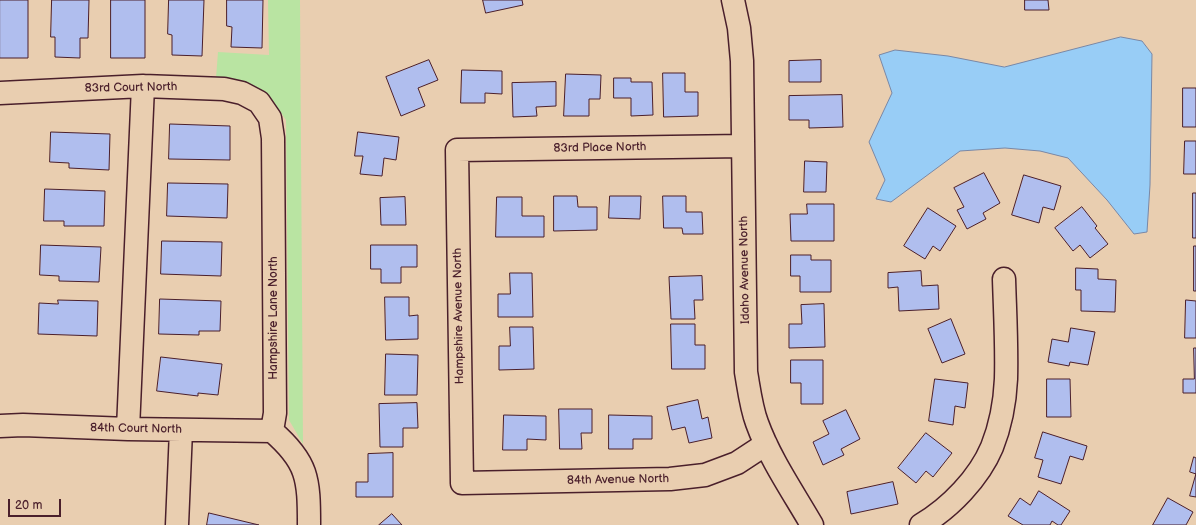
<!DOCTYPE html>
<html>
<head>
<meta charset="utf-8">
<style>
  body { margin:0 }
  #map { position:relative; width:1196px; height:525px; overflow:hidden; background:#e9ceb0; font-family:"Balsamiq Sans",sans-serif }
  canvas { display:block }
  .scale { position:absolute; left:8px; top:499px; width:53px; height:18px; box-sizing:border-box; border:2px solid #4a1f2b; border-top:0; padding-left:5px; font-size:12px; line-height:14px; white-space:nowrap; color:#4a1f2b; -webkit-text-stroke:3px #e9ceb0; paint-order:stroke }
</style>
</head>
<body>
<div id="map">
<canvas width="1196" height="525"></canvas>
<div class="scale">20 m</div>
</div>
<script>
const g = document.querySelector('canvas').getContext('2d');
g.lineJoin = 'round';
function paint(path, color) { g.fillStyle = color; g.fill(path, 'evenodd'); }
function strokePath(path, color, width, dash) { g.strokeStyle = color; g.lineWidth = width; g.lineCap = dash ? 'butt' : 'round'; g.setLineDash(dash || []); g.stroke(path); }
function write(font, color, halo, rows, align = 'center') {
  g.font = font + ' "Balsamiq Sans",sans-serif'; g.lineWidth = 3.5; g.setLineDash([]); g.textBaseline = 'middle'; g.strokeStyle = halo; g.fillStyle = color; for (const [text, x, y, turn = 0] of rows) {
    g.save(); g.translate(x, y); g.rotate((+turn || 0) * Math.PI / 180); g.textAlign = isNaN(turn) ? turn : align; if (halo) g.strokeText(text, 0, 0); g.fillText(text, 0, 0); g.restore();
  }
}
paint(new Path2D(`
  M268,0h32l3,444 -14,-24 -3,-300 -18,-26 -52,-16 2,-26 51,3z`), '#b9e4a2');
const water = new Path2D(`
  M1121,37l21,4 10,13 -2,131 -3,47 -13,2 -27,-34 -39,-42 -28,-7 -35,-3 -45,3 -69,51 -15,-3 9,-19 -16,-38 23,-49 -13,-38 16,-5 53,6 56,11z`);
paint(water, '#98cdf6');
strokePath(water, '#7987a5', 1);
const building = new Path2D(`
  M0,0h28v58h-28z
  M52,0h37l-1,38h-8v20l-25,-1v-20h-4z
  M111,0h34v58h-34z
  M169,0h35l-2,56 -30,-1v-20l-4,-1z
  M227,0h36l-1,48 -31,-1 1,-20 -5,-1z
  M483,0h39l1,5 -37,8z
  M1025,0h23l1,10h-24z
  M429,60l9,20 -20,8 7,18 -24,10 -15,-39z
  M821,60v22h-32v-21z
  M462,70l40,1v23l-17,-1v10h-24z
  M663,73h22v19h13v24l-34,1z
  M566,74l35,1 -1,24h-11v17h-25z
  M614,78h17v4h21l1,33 -22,1v-18h-17z
  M556,82v24l-20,1 1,9 -24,1 -1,-34z
  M1183,88h13v39h-13z
  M842,95l1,32 -34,1v-8h-20v-24z
  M170,124l60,2v34l-61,-1z
  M51,132l59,2 -1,36 -40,-2v-5l-19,-1z
  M358,132l41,5 -3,23 -12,-2 -2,18 -22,-2 3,-18h-8z
  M1185,141h11v33h-12z
  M805,161l22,1 -1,30h-22z
  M984,173l16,30 -17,10 3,6 -19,10 -10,-19 7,-3 -10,-19z
  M1024,175l37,11 -7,24 -11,-3 -4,16 -27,-8z
  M168,183l60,1 -1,34 -60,-2z
  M45,189l60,2 -1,35h-40v-5h-20z
  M1193,193h3v45h-3z
  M554,196h23l1,11h19v23l-43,1z
  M610,196h31l-1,23 -31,-1z
  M663,196h23v16h16l1,22h-20l-1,-6h-18z
  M405,197l1,28h-25l-1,-27z
  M497,197h25v19h22v21h-48z
  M807,204h27v37h-43l-1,-27h17z
  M1082,207l15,19 -2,2 13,16 -18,14 -10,-13 -7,6 -18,-23z
  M928,208l28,18 -16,25 -7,-5 -8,13 -21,-13z
  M162,241l60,1 -1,34 -60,-2z
  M41,245l60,2 -2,35 -40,-1v-5l-19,-1z
  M371,245h46v22h-16v16h-20v-14h-10z
  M1194,246h2v45h-2z
  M791,255h20v5h20v32h-31v-16h-9z
  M1076,268l22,1v10l18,1 -1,32 -34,-1v-21h-5z
  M921,271l1,15 16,-1 1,24 -40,2 -1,-24 -10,1v-15z
  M510,273h22l1,44h-35v-23h12z
  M702,276l1,24h-9l1,19h-24l-2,-42z
  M385,297h24v19l9,-1v24l-32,1z
  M160,299l61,2 -1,30h-21v4l-40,-1z
  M58,300l40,1 -1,35 -59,-2 1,-31 19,1z
  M1186,300l10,1v37h-11z
  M824,304l1,43 -36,1v-24h13l-1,-19z
  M951,319l14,35 -23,9 -14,-34z
  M671,324h24v21h10v24h-33z
  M510,327h23l1,42 -35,1v-24h11z
  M1071,328l24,4 -7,33 -18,-3 -1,4 -21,-4 4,-23 16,3z
  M1194,348h2v45h-13v-14h11z
  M386,354l32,1 -1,40h-32z
  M161,357l61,7 -4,31 -20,-2v3l-41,-5z
  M791,360h32v44h-22v-21h-10z
  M935,379l33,4 -3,25 -10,-2 -2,19 -24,-4z
  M1047,379h23l1,38h-24z
  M698,400l4,19 6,-2 4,21 -23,5 -4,-16 -13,3 -5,-23z
  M417,403l1,25h-15v19h-23l-1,-43z
  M559,409h33v24h-11l1,16h-22z
  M846,410l14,29 -19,10 3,6 -21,10 -10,-23 16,-8 -6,-13z
  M504,415l42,1v24l-19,-1v11h-24z
  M609,415l43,1v23h-19v10h-24z
  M1043,432l44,14 -4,14 -13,-4 -9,28 -23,-7 5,-17 -8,-2z
  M926,433l26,20 -19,24 -7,-6 -10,12 -18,-15z
  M393,453v44h-37v-15h12v-28z
  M1194,457l2,1v16l-6,-2z
  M1196,474v23l-6,-1z
  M893,482l5,22 -47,10 -4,-22z
  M1039,491l31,20 -9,14h-3l-6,-4 -2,4h-27l-15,-9 12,-18 10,7z
  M1168,498l25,14 -7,13h-33z
  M209,513l50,12h-52z
  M392,514l10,11h-23z`);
paint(building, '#b0beee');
strokePath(building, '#4a1f2b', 1);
const minor = new Path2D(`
  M733,0l6,28 3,33 4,311c3,17 5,35 11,51 13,36 36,69 55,102
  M0,93l143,-7 81,3 18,4 17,9 11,16 3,20 2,275 -3,18c36,31 37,48 37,94
  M743,146l-286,4 5,333 208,-4 35,-4 32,-12 29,-19
  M0,426l23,-1 105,4 144,2
  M128,429l15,-343
  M177,525l4,-95
  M921,525c29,-17 58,-47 71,-78 8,-20 13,-46 14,-68 1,-33 -1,-67 -2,-100`);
strokePath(minor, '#4a1f2b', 25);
strokePath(minor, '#e9ceb0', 22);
write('12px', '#4a1f2b', '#e9ceb0', [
  ["83rd Court North",131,88,-1],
  ["83rd Place North",600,148,-1],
  ["Idaho Avenue North",745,270,-91],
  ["Hampshire Avenue North",459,316,-91],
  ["Hampshire Lane North",274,318,-90],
  ["84th Court North",136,429,1],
  ["84th Avenue North",618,480,-1]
]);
</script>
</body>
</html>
